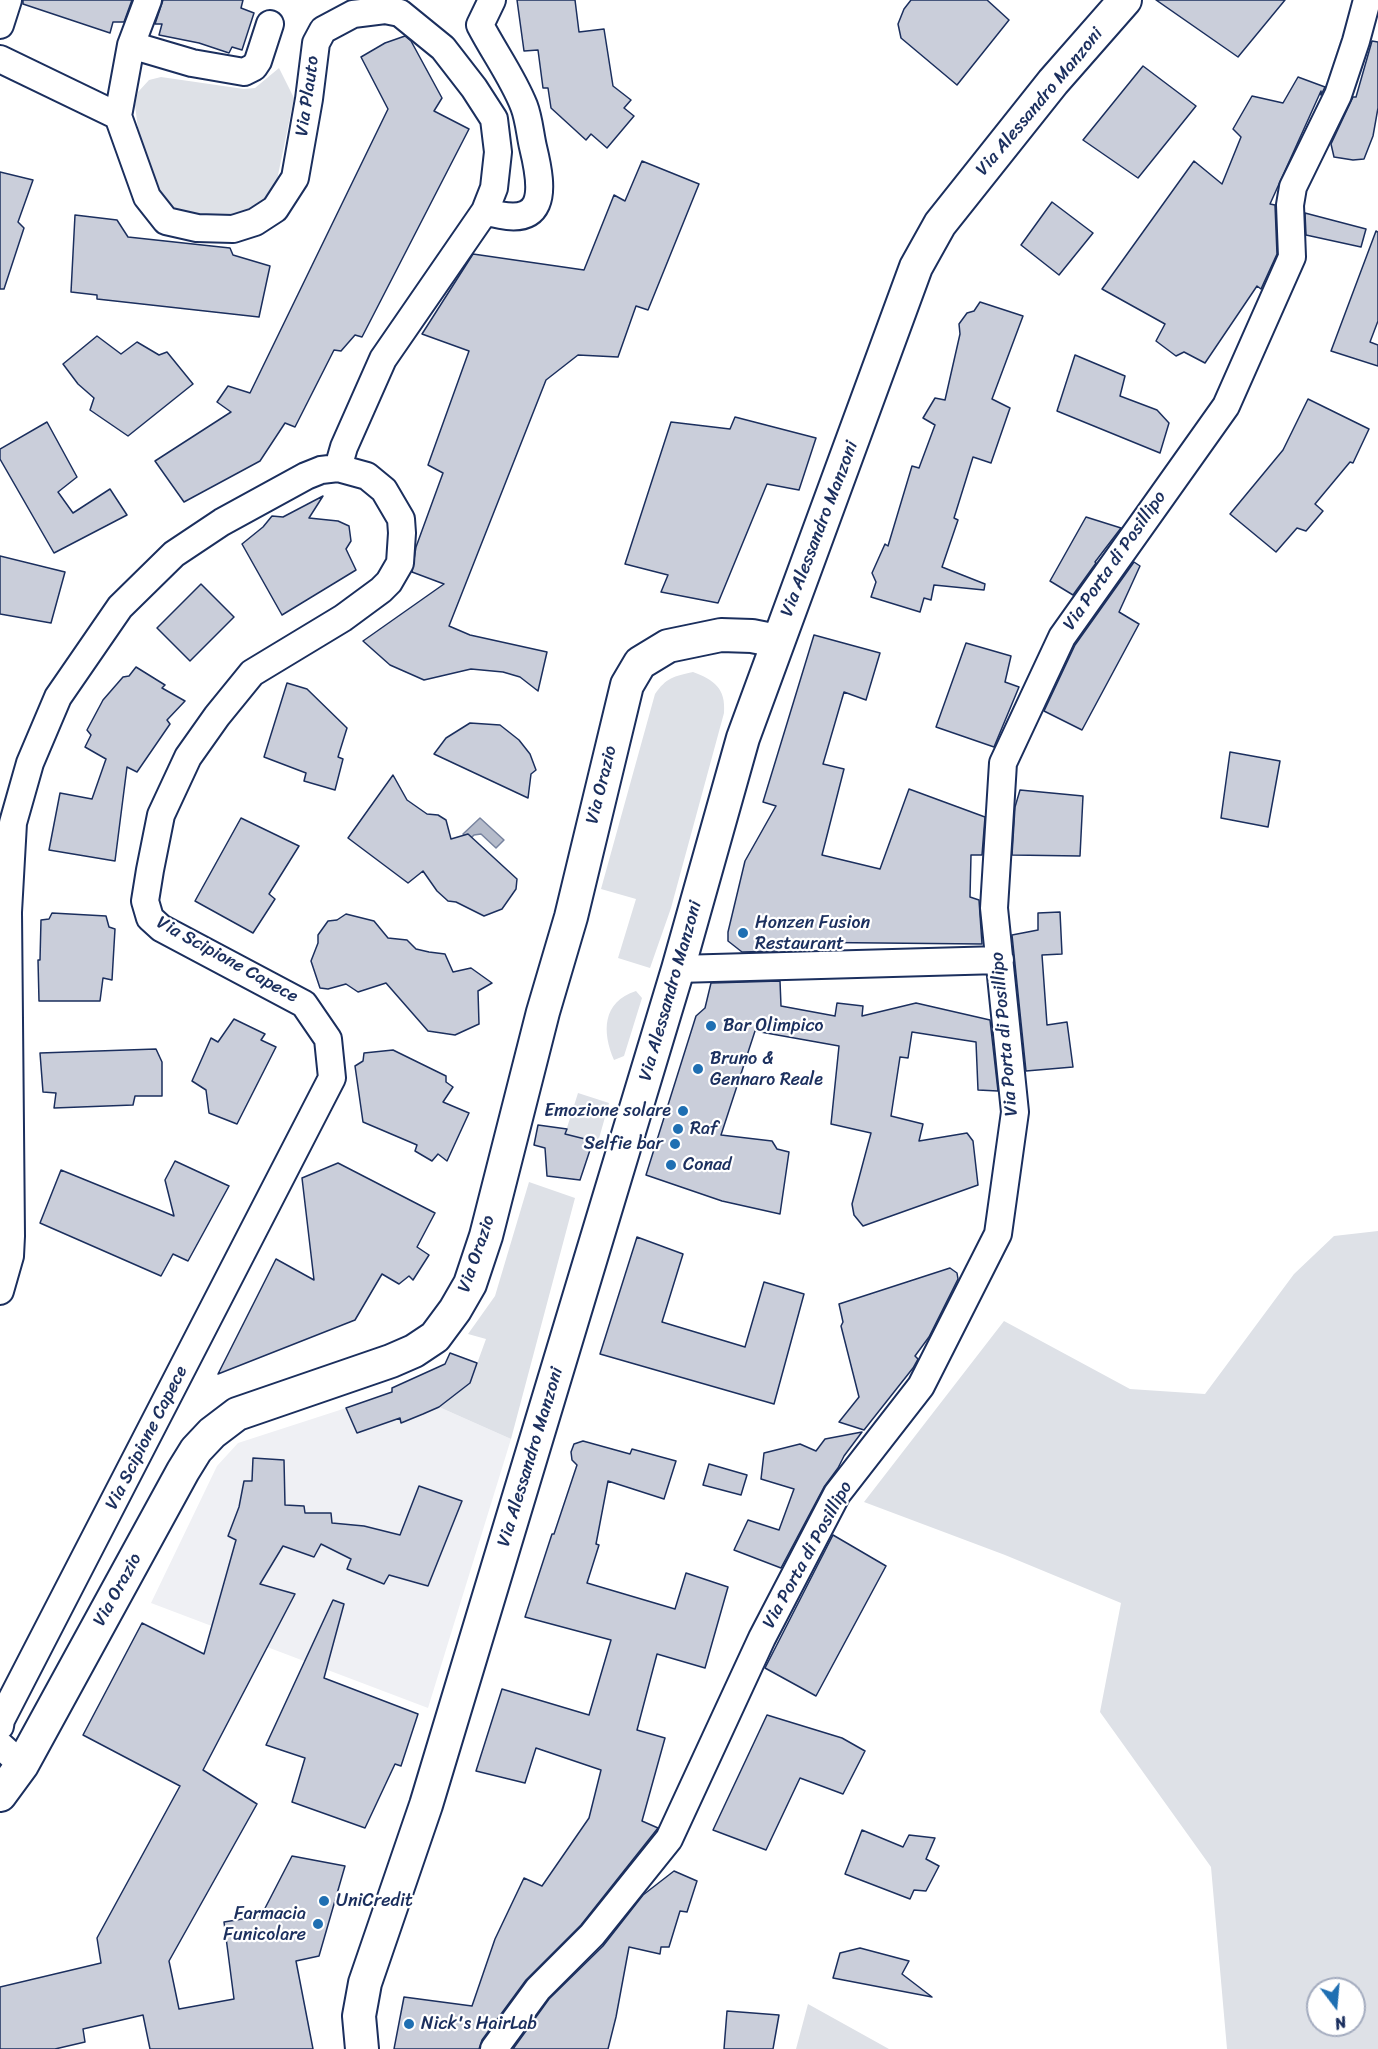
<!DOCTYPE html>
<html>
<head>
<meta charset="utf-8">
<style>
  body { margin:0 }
  #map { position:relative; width:1378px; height:2049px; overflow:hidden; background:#fff; font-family:Sriracha,sans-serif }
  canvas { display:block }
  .north { position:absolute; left:1306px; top:1977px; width:60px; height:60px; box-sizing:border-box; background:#fff; border:2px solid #a4acbf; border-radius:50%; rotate:164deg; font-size:16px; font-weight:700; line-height:24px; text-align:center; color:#1b2f5e }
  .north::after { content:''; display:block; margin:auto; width:21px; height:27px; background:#1f6fb2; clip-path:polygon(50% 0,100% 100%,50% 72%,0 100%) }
</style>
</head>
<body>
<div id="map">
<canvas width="1378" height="2049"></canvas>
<div class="north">N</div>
</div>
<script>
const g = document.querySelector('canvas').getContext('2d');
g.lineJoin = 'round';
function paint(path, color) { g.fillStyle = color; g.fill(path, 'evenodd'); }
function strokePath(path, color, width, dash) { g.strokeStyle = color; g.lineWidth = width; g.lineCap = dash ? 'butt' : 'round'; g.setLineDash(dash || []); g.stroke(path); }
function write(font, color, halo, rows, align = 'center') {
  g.font = font + ' Sriracha,sans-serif'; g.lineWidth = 4.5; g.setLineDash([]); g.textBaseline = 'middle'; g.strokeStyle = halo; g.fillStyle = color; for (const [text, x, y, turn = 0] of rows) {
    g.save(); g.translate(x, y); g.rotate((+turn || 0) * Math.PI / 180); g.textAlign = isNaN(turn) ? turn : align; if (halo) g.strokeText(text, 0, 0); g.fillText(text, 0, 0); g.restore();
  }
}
paint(new Path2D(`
  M439,1407l72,32 -83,269 -277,-105 66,-137 21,-23 108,-35 11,25 43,-15 2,5z`), '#eff0f4');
paint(new Path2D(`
  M279,68l15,30 -17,82 -9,16 -11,11 -21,11 -22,3 -48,-10 -25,-58 -6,-48 3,-13 11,-12 12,-3 83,12 11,-1z
  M693,672c21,8 33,16 31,41l-53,195 -21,60 -32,-10 18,-59 -35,-10 54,-195c11,-16 19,-18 38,-22z
  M636,991l6,7 -18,58 -10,4c-12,-28 -12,-58 22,-69z
  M578,1093l31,10 -11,39 -33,-8z
  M529,1182l46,16 -64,241 -72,-32 31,-24 16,-44 -18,-5 27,-38z
  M1378,1231v818h-151l-16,-182 -111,-155 21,-109 -116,-48 -141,-53 140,-181 126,68 75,5 89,-120 40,-38zM1318,1989h36v36h-36z
  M808,2004l81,45h-93z`), '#dee1e7');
const water = new Path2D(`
  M480,818l24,22 -8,8 -15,-14 -7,1 -5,5 -6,-6z`);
paint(water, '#b5bbca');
strokePath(water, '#77839f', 1.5);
const building = new Path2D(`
  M23,0h109l-8,22h-11l-3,11 -87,-29z
  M163,0h80l-2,8 13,5 -12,37 -10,-3 -3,6 -30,-10 -40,-8 3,-11h-7z
  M517,0h58l4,32 25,-3 9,57 18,14 -7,8 10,8 -27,32 -16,-14 -5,6 -35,-32 -3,-20h-5l-5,-38 -14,1z
  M911,0h76l22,20 -52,65 -56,-47 -3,-14 6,-15z
  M1156,0h129l-47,57z
  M405,36l6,5 31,57 -8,13 35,18 -107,208 -7,-2 -14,16 -7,-1 -39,77 -10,-4 -25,38 -76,41 -29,-41 76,-49 -14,-10 11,-16 22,7 138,-284 -27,-52 24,-14z
  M1372,41l6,1v66l-5,28 -9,23 -11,1 -19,-3 -3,-13 22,-47h3z
  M1143,66l53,40 -58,72 -55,-38z
  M1298,77l27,10 -4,8v-4l-51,113 5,1 2,49 -16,35 -4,-3 -52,77 -21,-11 -8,4 -20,-15 9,-17 -63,-35 92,-128 28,23 19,-47 -8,-8 19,-33 31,7z
  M642,161l57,23 -51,126 -12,-4 -18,51 -40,-2 -32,25 -97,246 21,9 77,17 -9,39 -18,-14 -17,-5 -32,-3 -47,11 -34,-15 -27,-24 81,-57 -32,-12 4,-25 27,-74 -15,-8 41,-114 -47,-17 51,-80 111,16 30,-75 11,6z
  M0,172l33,8 -15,42 6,6 -20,61h-4z
  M1052,202l41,31 -34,42 -38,-30z
  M1305,213l61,16 -5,18 -55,-12z
  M75,215l42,5 11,17 102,11 3,7 37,11 -11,51 -162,-18v-4l-26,-3z
  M1376,231l2,1v89l-8,21 8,3v21l-47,-15z
  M980,302l43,14 -31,83 18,9 -19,55 -18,-6 -19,61 4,2 -16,47 43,17 -1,6 -50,-5 -3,15 -7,-2 -4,14 -49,-15 5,-15 -4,-9 13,-29 3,2 24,-80 7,2 16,-43 -12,-7 12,-20 10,2 15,-66 -1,-10 8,-11 7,-2z
  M97,336l24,18 16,-12 22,13 8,-3 26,32 -65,52 -38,-26 4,-12 -16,-14 -15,-20z
  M1075,355l50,21 -5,20 37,14 12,13 -9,30 -103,-42z
  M1308,399l61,30 -16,34 -3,-1 -35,42 8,7 -17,20 -9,-3 -21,24 -46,-38 53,-64z
  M735,417l81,21 -17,52 -32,-6 -49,119 -57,-11 7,-17 -43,-11 46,-142 59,7z
  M47,422l30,55 -19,15 15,21 37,-24 17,26 -73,38 -54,-94v-10z
  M323,496l-14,22 29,3 11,5 2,15 -5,8 10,21 -74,45 -40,-71 21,-17 9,-11 11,1z
  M1086,517l35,11 -26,34 1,1 -23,32 -23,-14z
  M0,556l65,16 -14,51 -51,-9z
  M1134,562l6,4 -21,46 20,12 -57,106 -38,-19 31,-66z
  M201,584l33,33 -44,44 -33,-33z
  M814,635l66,18 -14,47 -22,-8 -21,72 21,5 -22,86 58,14 29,-80 76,28 -3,38h-11l-1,42 9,3 3,44 -204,-2v9l-36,1 -14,-11v-9l17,-71 31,-55 -13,-4z
  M966,643l45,13 -6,26 14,5 -25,60 -58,-20z
  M136,667l29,18 -3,3 23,13 -18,19 3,4 -33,48 -10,-5 -12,94 -66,-11 11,-57 32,6 14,-40 -21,-12 6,-12 -4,-5 16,-30 20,-23 6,-1z
  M287,683l20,6 40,39 -9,29 5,2 -8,31 -31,-9 2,-8 -42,-16z
  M470,723l30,2 19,15 11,14 6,16 -5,4 -3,24 -94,-44 12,-16z
  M1230,752l50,9 -12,66 -47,-9z
  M393,775l14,25 20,14 11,1 8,5 5,19 17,-5 49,45 -1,10 -14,20 -18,7 -28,-14 -8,-1 -11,-10 -14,-20 -15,12 -60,-45z
  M1020,790l63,6 -3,60 -68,-1 3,-48z
  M241,818l58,28 -30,48 6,5 -22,34 -58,-32z
  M1060,912l2,42 -20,1 5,70 20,-3 6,45 -47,4 -14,-136 26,-5v-17z
  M52,913l54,3 3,11 6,2 -3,51 -9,-2 -3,23h-61l-1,-41h2l1,-40 8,-1z
  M346,914l28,7 14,17 19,2 9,9 13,3 16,2 8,18 18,-4 21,15 -14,8 1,33 -24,11 -27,-4 -42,-48 -28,9 -12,-8 -18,5 -8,-1 -9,-27 7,-18v-8l10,-14 9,-1z
  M780,981l1,25 54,10 2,-13 26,3 -1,10 54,-13 74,17 8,71 -20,-1 -2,-48 -64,-10 -4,26 -8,-1 -9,59 32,8 -4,17 48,-8 6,8 5,44 -115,41 -9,-11 -2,-11 19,-71 -40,-9 8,-78 -84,-15 -34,104 51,6 5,8 12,3 -9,62 -58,-13 -76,-26 50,-159 9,-8 6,-25z
  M234,1019l31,15 -4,6 15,7 -39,77 -28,-11 -3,-23 -14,-9 19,-43 7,4z
  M156,1049l6,13v34h-27l-2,9 -79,3 2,-15 -13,-1 -3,-39z
  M393,1050l53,26v6l7,5 -10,15 26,11 -22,48 -9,-7 -6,7 -17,-10 2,-6 -54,-23 -8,-56 8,-5 1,-8z
  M538,1125l29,4 -2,5 28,7 -13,39 -33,-4 -2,-28 -11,-3z
  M175,1161l54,25 -41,75 -15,-7 -12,22 -121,-53 21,-53 113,46 -9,-36z
  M338,1163l97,50 -18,34 12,8 -16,25 -4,-4 -10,8 -17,-10 -27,46 -137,54 58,-115 38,21 -12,-102z
  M637,1237l46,17 -21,68 83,25 19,-65 40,12 -30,110 -174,-50z
  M950,1268l7,5 1,6 -29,58 -14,19 3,3 -5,9 -49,62 -25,-8 20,-25 -18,-71 2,-4 -4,-18z
  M450,1353l27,10 -7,20 -31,24 -16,7 -22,9 -1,-5 -43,15 -11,-25 46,-16v-4l53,-24z
  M862,1432l-18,24 -6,12 -14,19 -43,81 -47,-18 14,-30 31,10 15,-41 -33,-10 3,-26 36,-9 16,7 9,-12z
  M583,1441l47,13 2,-5 44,12 -12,38 -56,-18 -12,63 3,1 -12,38 88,26 11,-36 42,14 -23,81 -48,-14 -20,76 28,8 -23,83 16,7 -77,97 -55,55 -44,60 -3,9h-85l10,-52 68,9 23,-67 29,-61 18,8 47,-68 12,-48 -65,-22 -11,35 -49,-12 26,-82 87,26 22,-75 -86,-23 27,-83h2l23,-69 -5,-5 -1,-8 3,-8z
  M253,1458l31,2 1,45 19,1 1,7h26l1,10 32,3 36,9 19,-49 43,15 -34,85 -39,-11 -5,9 -37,-15 4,-10 -30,-15 -7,13 -31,-11 -23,38 35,10 -92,176 54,34 -88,157 10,48 55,-10 -10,-77 37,-6 31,-60 53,10 -26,90 -23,5 17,88h-163l-7,-34 -60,14 2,13 -30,7h-55v-62l101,-24 -4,-25 83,-152 -97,-51 59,-112 62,31 32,-114 -8,-4 11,-29 5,-26h8z
  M709,1464l38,11 -6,20 -38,-10z
  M833,1535l53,31 -70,130 -51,-28z
  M333,1600l11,4 -20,74 94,36 -17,52 -6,-2 -30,64 -73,-26 13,-44 -39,-13z
  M767,1715l75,23 23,13 -22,43 -43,-16 -34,72 -53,-20z
  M862,1830l41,17 6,-12 26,3 -9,21 13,7 -13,25 -12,-1 -4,9 -65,-25z
  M674,1871l23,10 -10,31 -7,-1 -11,36h-8l-1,7 -31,-7 -13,70 -8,32h-95l36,-50 54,-53 40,-51z
  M860,1948l49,13 -7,13 30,23 -99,-19 7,-25z
  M727,2011l52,4 -6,34h-49z`);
paint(building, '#caceda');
strokePath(building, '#1b2f5e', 1.5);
const minor = new Path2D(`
  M0,25l8,-25
  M131,45l61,18 52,9 10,-5 4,-6 12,-37
  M0,59l118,57 29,81 19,24 31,7 36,1 22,-7 20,-13 20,-31 14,-79 7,-56 7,-13 30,-16 32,-4 15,3 43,35 31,40 20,31 4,33 -4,36 -9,23 -102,148 -39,88 -6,21
  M118,116l13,-71 17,-45
  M485,211c62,20 59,-19 48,-64 -3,-13 -4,-28 -9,-41 -11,-28 -30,-54 -44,-81l12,-25
  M678,969l322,-9
  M0,1291l10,-35 1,-20 -3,-324 5,-89 17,-60 28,-66 62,-90 54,-53 48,-32 84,-46 15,-6 17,-2 29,8 17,14 17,29 1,14 -2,30 -11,19 -8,8 -38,28 -91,55 -35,43 -29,41 -27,58 -11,55 -5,31 5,17 11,10 143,76 24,35 4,39 -331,642 -1,6
  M0,1745l22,20
  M494,2049l44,-60 54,-54 77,-96 93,-201 75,-144 84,-108 77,-152 17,-122 -21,-204 9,-145 59,-126 164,-231 66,-149 -2,-52 3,-18 45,-92 18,-54 11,-41`);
const tertiary = new Path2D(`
  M0,1795l22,-30 161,-294 13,-21 16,-17 25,-19 154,-53 23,-10 21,-14 20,-27 15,-26 16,-48 57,-224 28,-95 56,-232 13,-22 28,-17 53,-11 31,1 25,5
  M362,2049l-3,-33 6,-33 61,-178 252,-836 65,-231 173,-471 24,-43 113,-142 72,-82`);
strokePath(minor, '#1b2f5e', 30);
strokePath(tertiary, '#1b2f5e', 36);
strokePath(minor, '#fff', 26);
strokePath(tertiary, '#fff', 32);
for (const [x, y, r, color] of [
  [743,933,6,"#1f6fb2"],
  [711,1026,6,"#1f6fb2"],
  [698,1069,6,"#1f6fb2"],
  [683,1111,6,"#1f6fb2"],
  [678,1129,6,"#1f6fb2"],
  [675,1144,6,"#1f6fb2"],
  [671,1165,6,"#1f6fb2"],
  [324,1901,6,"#1f6fb2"],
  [318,1924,6,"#1f6fb2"],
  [409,2024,6,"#1f6fb2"]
]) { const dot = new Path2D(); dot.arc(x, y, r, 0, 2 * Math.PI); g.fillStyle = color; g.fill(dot); strokePath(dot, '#fff', 2); }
write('18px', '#1b2f5e', '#fff', [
  ["Via Plauto",308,96,-82],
  ["Via Alessandro Manzoni",1040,102,-50],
  ["Via Alessandro Manzoni",820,529,-69],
  ["Via Porta di Posillipo",1115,561,-55],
  ["Via Orazio",602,785,-76],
  ["Via Scipione Capece",227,960,29],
  ["Via Alessandro Manzoni",671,991,-74],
  ["Via Porta di Posillipo",1005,1034,-95],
  ["Via Orazio",477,1254,-71],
  ["Via Scipione Capece",147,1438,-63],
  ["Via Alessandro Manzoni",531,1457,-73],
  ["Via Porta di Posillipo",808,1555,-61],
  ["Via Orazio",118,1590,-61]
]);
write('18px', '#1b2f5e', '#fff', [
  ["Honzen Fusion",755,923],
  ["Restaurant",755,944],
  ["Bar Olimpico",723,1026],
  ["Bruno &",710,1059],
  ["Gennaro Reale",710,1080],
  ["Emozione solare",671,1111,"right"],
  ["Raf",690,1129],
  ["Selfie bar",663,1144,"right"],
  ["Conad",683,1165],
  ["UniCredit",336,1901],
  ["Farmacia",306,1914,"right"],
  ["Funicolare",306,1935,"right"],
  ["Nick's HairLab",421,2024]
], 'left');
</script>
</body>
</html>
